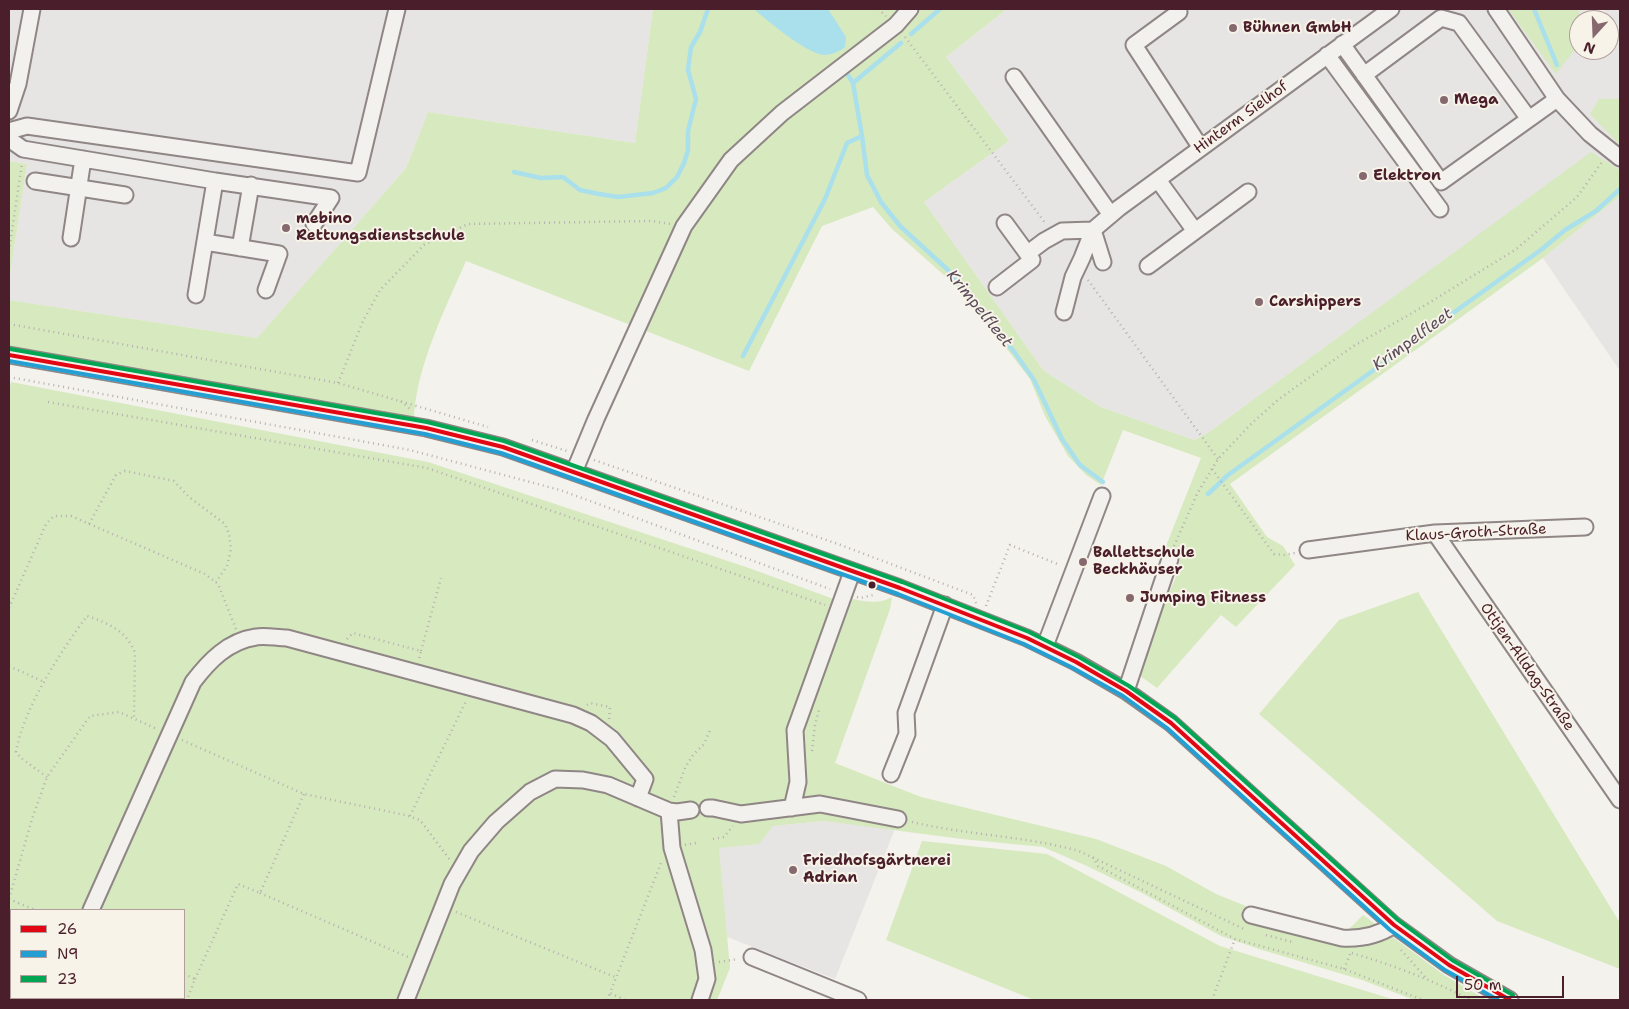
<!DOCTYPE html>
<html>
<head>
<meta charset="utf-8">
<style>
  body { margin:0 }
  #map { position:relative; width:1629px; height:1009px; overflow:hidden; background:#f4f2ec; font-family:"Shantell Sans",sans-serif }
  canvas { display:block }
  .frame { position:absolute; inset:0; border:10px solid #4a1f2b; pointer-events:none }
  .legend { position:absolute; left:10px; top:909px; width:175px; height:90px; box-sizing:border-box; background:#f7f3e8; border:1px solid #b29e9c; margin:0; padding:6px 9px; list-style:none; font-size:15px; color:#4a1f2b }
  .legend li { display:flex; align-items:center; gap:10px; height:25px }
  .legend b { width:25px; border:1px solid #b29e9c }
  .north { position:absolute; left:1569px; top:10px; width:50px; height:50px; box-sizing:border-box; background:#f7f3e8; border:1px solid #b29e9c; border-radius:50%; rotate:200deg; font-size:14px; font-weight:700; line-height:20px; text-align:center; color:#4a1f2b }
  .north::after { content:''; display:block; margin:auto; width:18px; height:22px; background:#86696f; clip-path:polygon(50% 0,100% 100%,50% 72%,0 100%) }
  .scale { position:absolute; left:1456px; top:976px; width:108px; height:22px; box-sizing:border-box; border:2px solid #4a1f2b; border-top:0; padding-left:6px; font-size:15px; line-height:18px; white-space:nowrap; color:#4a1f2b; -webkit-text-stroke:4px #f7f3e8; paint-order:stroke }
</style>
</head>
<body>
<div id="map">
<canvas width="1629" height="1009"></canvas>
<div class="frame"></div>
<ul class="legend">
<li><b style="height:6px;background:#e30613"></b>26</li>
<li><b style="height:6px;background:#249fd3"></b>N9</li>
<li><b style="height:6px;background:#00a651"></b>23</li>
</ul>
<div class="north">N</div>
<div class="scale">50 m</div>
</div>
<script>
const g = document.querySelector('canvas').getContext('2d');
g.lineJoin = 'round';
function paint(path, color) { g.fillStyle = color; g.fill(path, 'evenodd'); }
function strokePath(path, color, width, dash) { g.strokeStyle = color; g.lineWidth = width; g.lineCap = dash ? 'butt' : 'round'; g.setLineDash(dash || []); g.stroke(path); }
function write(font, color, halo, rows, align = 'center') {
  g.font = font + ' "Shantell Sans",sans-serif'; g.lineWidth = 4; g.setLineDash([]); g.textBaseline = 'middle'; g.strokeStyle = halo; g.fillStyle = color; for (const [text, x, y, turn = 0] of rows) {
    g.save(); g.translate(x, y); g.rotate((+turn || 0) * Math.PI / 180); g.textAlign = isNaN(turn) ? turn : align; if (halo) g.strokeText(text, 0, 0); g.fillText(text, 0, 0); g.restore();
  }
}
paint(new Path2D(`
  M9,9h644l-18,134 -207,-31 -22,56 -149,170 -248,-38v-19l18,-117 -18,-3z
  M1007,9h501l71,35v6h30v-30h-27l-4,-11h22l2,5 4,-5h14v161l-29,-17 -382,279 -15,8 -93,-33 -57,-36 -120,-169 85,-61 -63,-84z
  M1620,196v175l-77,-113z
  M824,821l71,8 -60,150 -108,-42 -9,-90 40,-3 15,-18z`), '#e6e5e4');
paint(new Path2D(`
  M653,9h354l-61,48 63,84 -85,61 120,169 57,36 93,33 15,-8 382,-280 29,18v26l-77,62 -313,226 37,53 16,9 12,19 -59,62 -15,-12 -64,73 -21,-15 39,-94 6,-22 -17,-6 37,-93 -78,-28 -22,55 -15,-10 -18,-19 -23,-40 -15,-37 -67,-87 -71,-63 -19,-22 -51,19 -73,145 -283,-110c-20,46 -51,108 -52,159l-405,-72v-48l248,38 149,-170 22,-56 207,31z
  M1508,9h70l4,11h-3v24l-23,30z
  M1599,99h21v46l-30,-31z
  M9,161l18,3 -18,117z
  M11,382l417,80 321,106 101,37 3,-6c13,3 27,5 39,-2l-2,12 -55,154 86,34 175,42 70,27 50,28 42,17 38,11 51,9 16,-16 81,60 43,25h-73l-52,-20 -103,-31 -38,-13 -79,-43 -55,-27 -44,-19 -81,-8 -138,-18 -51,5 -14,18 -40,4 11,120 -13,32h-708v-609zM11,910h173v88h-173z
  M1418,592l202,331v46l-123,-48 -238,-207 80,-94z
  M922,841l125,13 173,92 175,54h-361l-148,-60z`), '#d7e9bf');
paint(new Path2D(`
  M754,9h74l18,28 -1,10c-6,5 -18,10 -26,7 -20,-7 -49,-31 -65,-45z`), '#aae0eb');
strokePath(new Path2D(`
  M1534,9l23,56
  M911,34l29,-25
  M853,83l48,-40
  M862,136l5,39 14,27 19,24 48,44 67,83 19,27 28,59 18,26 23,17
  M514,172l27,6 22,-1 17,13 19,4 19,3 35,-4 13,-5 11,-11 7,-14 4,-13v-19l8,-32 -8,-29 3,-23 9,-15 8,-23
  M743,356l82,-157 22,-56 15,-7 -9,-53 -5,-8
  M1208,494l20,-19 314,-226 23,-19 31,-19 24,-22`), '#aae0eb', 4.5);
const minor = new Path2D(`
  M1496,9l61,90 33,35 30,24
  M1179,12l-45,33 67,103
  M1342,44l99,138 116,-83
  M1327,55l113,154
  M1364,75l77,-57 18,5 70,96
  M1014,77l97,138
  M9,111l9,-27 14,-75
  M9,131l18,-5 331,47 39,-164
  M9,139l14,10 192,32 -19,114
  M1158,180l37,51
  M35,181l90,14
  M215,181l116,17 -17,26
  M1093,230l10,32
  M71,238l12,-79
  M205,242l74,12 -13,36
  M240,248l11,-63
  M1028,253l16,-12 18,-10 31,-1
  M1148,266l100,-74
  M997,287l35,-27 -27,-37
  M1064,312l9,-35 9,-19 11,-28 26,-22 272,-199
  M9,355l417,73 77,19 397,141 127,50 49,24 50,29 45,32 223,202 55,40 61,35
  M574,472l22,-53 88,-193 47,-66 51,-47 114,-88 14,-16
  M1435,533l185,267
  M1308,550l127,-17 150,-6
  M1045,646l57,-150
  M1126,691l44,-132
  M891,774l16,-40 -1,-21 39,-108
  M708,808h5l28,6 79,-10 78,15
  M792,808l6,-26 -3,-52 57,-158
  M669,811l3,37 31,102 4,29 -7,21
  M91,910l102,-228c16,-21 35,-41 63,-45 9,-2 21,1 31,1l286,77 18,8 21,16 33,40 -7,19
  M1251,915l91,23c18,1 37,-3 52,-13
  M752,957l106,43
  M51,1000l1,-2
  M406,1000l46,-116 19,-33 25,-29 34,-30 25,-13 28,1 25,5 61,26 8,1 14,-2`);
strokePath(minor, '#8f8685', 19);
strokePath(new Path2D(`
  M878,9l8,7
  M905,37l141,187
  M9,251l13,-88
  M1088,280l130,179
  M9,324l329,59 150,44
  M9,377l401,73 150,40 270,99
  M338,383l25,-62 17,-31 44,-45 44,-21 183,-3 20,3
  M401,401l11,10
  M48,402l379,66 398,137
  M532,440l35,11
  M594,460l244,84 135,51 3,8
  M1212,469l62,85 11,1 10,-2
  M89,524l27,-49 9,-4 49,10 15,16 36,27 4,10 2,15 -4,17 -11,16
  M1174,546l23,-52 21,-35 33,-35 28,-25 76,-54 59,-33 101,-62 62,-53 25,-35
  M857,597l4,1 12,-3
  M986,606l24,-61 50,20
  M9,608l37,-84 8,-8h17l134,58 13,10 18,45
  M347,639l6,-6 68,18 -2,8
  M421,651l20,-73
  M9,666l35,16
  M587,705l3,-2 20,4 -1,13
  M182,740l122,54 101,21 15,5 30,40
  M812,751l3,-26 4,-15
  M47,777l-26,-19 -5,-6c7,-43 45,-101 71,-136 21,7 40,15 48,37l-1,66
  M674,797l11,-29 8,-13 11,-11 6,-14
  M410,816l56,-115
  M912,822c55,13 113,14 167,29l165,78
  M713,839l11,-2 9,-11
  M685,845l11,-2
  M1093,857l5,9 137,73 109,30 79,31
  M260,893l148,64
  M9,899l23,-80 15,-42 43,-61 29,-4 38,17
  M9,899l26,11
  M456,912l159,65
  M1266,935l26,7
  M1401,950l26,29
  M1352,953c40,12 81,27 118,47
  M719,962l19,-3
  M1344,969l7,-17
  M184,974l11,5 -8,21
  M195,979l43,-95 22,9 44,-99
  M607,1000l3,-7
  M625,1000l-15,-7 51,-130
  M1212,1000l23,-61`), '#b6b0ae', 2.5, [1, 4]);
strokePath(minor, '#f2f1ed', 15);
strokePath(new Path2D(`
  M9,355l417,73 77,19 397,141 127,50 49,24 50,29 45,32 223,202 55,40 61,35`), '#e30613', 4);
strokePath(new Path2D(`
  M9,361l416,73 76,19 397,141 126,50 49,24 50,28 44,32 223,202 55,40 53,30`), '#249fd3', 4);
strokePath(new Path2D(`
  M10,349l417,73 77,19 398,141 127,50 50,25 50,29 46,32 223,202 54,40 61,35`), '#00a651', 4);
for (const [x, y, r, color] of [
  [1233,28,5,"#86696f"],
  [1444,100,5,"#86696f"],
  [1363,176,5,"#86696f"],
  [286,228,5,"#86696f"],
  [1259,302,5,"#86696f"],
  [1083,562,5,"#86696f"],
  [872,585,4.5,"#4a1f2b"],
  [1130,598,5,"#86696f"],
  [793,870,5,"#86696f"]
]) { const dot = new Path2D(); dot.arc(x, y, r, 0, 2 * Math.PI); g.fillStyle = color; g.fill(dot); strokePath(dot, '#f7f3e8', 2); }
write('bold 15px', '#4a1f2b', '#f7f3e8', [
  ["Bühnen GmbH",1243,28],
  ["Mega",1454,100],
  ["Elektron",1373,176],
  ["mebino",296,219],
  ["Rettungsdienstschule",296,236],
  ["Carshippers",1269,302],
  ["Ballettschule",1093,553],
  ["Beckhäuser",1093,570],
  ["Jumping Fitness",1140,598],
  ["Friedhofsgärtnerei",803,861],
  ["Adrian",803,878]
], 'left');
write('15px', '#4a1f2b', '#f7f3e8', [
  ["Hinterm Sielhof",1241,118,-36],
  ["Klaus-Groth-Straße",1476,533,-3],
  ["Ottjen-Alldag-Straße",1527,667,55]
]);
write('italic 16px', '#5a4d5b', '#f7f3e8', [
  ["Krimpelfleet",979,309,51],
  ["Krimpelfleet",1413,340,-36]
]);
</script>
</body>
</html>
